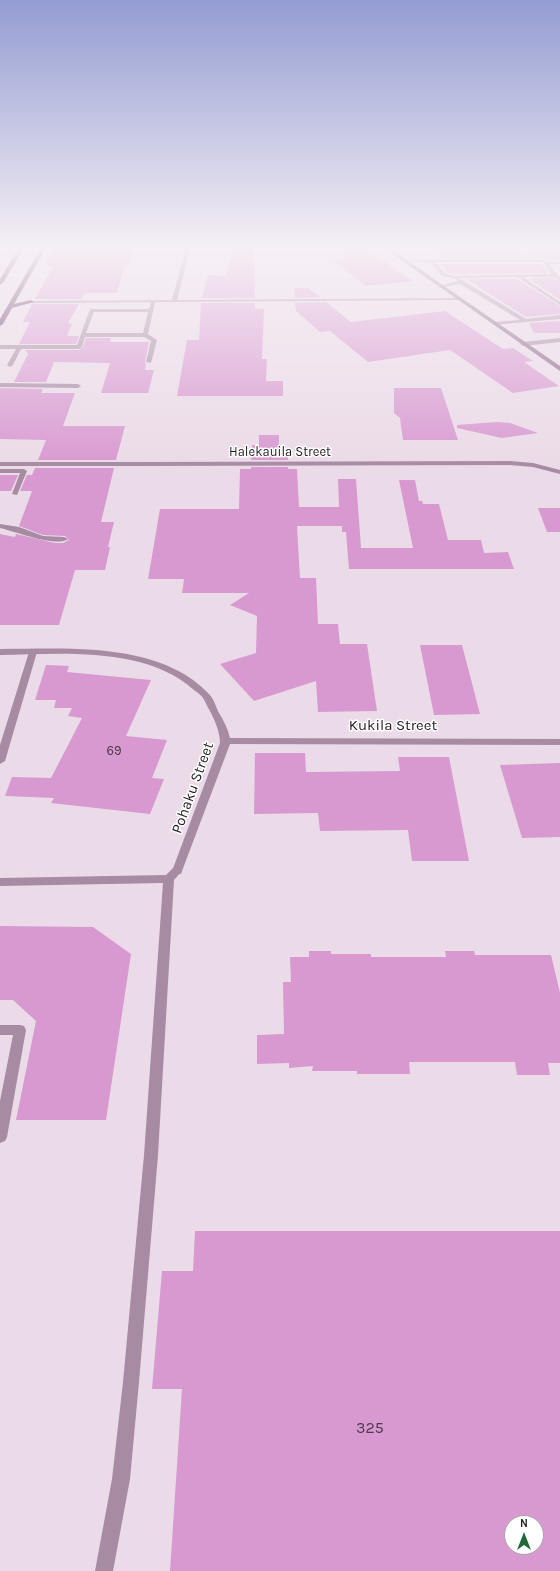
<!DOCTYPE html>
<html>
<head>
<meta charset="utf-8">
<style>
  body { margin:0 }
  #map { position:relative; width:560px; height:1571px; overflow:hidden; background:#ebdbe8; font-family:Karla,sans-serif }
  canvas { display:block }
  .north { position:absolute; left:504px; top:1515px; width:40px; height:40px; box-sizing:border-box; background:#fff; border:1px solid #a6a4a6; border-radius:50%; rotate:0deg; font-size:11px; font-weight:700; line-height:16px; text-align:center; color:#211b20 }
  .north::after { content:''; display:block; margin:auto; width:14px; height:18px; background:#206a39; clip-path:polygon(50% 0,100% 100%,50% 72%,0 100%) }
</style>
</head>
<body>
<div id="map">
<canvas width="560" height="1571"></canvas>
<div class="north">N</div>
</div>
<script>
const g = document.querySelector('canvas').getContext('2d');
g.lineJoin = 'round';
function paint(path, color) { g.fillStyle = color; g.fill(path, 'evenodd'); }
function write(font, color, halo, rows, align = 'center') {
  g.font = font + ' Karla,sans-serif'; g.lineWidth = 3; g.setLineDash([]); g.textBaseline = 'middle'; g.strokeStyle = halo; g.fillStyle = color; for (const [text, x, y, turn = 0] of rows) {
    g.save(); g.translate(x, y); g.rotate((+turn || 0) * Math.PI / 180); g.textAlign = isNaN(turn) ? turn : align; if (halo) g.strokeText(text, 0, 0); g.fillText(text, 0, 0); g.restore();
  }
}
paint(new Path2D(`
  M232,248h22l1,50h-53l6,-23 18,1z
  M465,248l10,5 4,-1 -3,-4h54l-13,2 3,4 38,-4 2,-2v12h-13l-3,-2h-103l-4,-9z
  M54,249h46l-1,1h34l-5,15h-3l-8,28h-32l-4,6h-46l18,-32 -7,-1z
  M365,249l17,11 31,21 -47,5 -33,-25 12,-1 -10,-8z
  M443,264h99l6,9 -90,1 -11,-1z
  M528,278h26l6,4v18z
  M466,279h51l43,27v8l-34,3z
  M294,288h14l12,9 -25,1z
  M326,302l25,20 94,-11 58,38 10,-1 20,13 -9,1 35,24 -46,7 -63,-43 -82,12 -38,-31 -10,1 -24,-21 -1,-8z
  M201,303h54v6h9l-2,50h5l-1,22h17v15h-106l10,-56h12z
  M32,304h47l-11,19 4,1 -5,12h12l-3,8h-57l11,-22h-7z
  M560,321v12h-26l-5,-10z
  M86,338h25l-1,4h39l-4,20 1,2 -1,6h9l-6,23h-47l9,-30 -56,-1 -8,20h-32l14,-28 -3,-4h54l4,-3z
  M0,388l43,1 -2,4h34l-12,33h62l-9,34h-78l8,-20 -46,-1z
  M394,388h47l17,52h-55l-3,-22 -6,-5z
  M497,422l13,1 28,10 -36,5 -45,-10v-3z
  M259,435h20v14h9v11h-37l1,-15h7z
  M251,467h37v2h9l2,38h40l-1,-28h18l5,69h52l-14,-68h16l4,21h3l1,3h16l9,36h33l3,13 24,-1 6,17h-165l-3,-37h-4v-6h-45l3,52h16l2,46h20l2,20h27l10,67 -59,1 -2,-31 -62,20 -34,-37 36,-11 1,-37 -27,-11 19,-12h-67l2,-14h-36l12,-70h79l1,-40h11z
  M35,468h79l-13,54h13l-6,25h2l-5,23h-30l-16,55h-59v-91l15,3 1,-3 39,9h8l6,-3 -4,-4 -22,-1 -24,-9 13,-35h-12l7,-16h5z
  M0,475h18l-7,16h-11z
  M538,508h22v24h-13z
  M420,645h42l18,69 -46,1z
  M46,665l23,1 -2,6 84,8 -25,56 41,4 -15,38 12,1 -14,35 -99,-11 3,-5 -49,-2 7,-19 39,1 31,-60 -14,-2 4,-8h-18l2,-8h-21z
  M255,753h50l1,19 94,-1 -2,-14h51l20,104h-57l-4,-31 -88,1 -2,-18 -64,1z
  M560,763v74l-38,1 -22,-73z
  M0,926l93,1 38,27 -25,166h-90l20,-99 -23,-21h-13z
  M309,951h22v3h40v3h75l-1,-6h29l1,4h76l9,38v70h-12l2,12h-33l-2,-13h-106l1,12h-53v-3h-45l1,-5 -24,2v-5l-32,1v-29l27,-1 -1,-52h8l-1,-25h19z
  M195,1231h365v340h-390l12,-182h-30l10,-118h31zM512,1523h24v24h-24z`), '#d899d0');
paint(new Path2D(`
  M466,248h7l5,3 -2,1z
  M547,248l11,1 -38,3 -2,-1z
  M431,260h113l3,2h13v2h-11l11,14v3l-6,-4h-31l37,25v3l-43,-28 -58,1 67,41 34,-4v4l-67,6v-2l2,-1 25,-2 -60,-36 -21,4v-2l19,-5 -4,-3 -12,-2 -12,-14 -24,1 -2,-1zM435,262h108l8,12 -96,2 -9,-2z
  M153,301l2,1 -7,32 9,6 -6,23 -5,-1 5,-21 -7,-4h-59l-3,10 -3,2h-58l-8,16 -3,2 -3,-2 9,-16h-16v-4h77l13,-36h59l2,-7zM94,312h54l-5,21h-57z
  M0,383l78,1 3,2 -3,2 -78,-1z
  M510,461l23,2 27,7v4l-27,-7 -23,-2 -373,1 -3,-2 3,-2z
  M0,469h24l3,2 -10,24 -5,-1 8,-21h-20z
  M0,524l19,3 24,9 21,1 4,2c-11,9 -54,-8 -68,-11z
  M33,649l4,3 -32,109 -5,3v-19l29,-93z
  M177,867l4,1 1,3 -8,9 -16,275 -19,227 -9,97 -17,92h-18l17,-92 11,-97 21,-227 19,-272 -163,3v-8l166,-3 7,-7z
  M0,1025h20l4,1 2,4 -19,107 -2,4 -5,2v-42l13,-66h-13z`), '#a78ba3');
paint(new Path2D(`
  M186,248l4,1 -13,51 281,-2 2,1 -2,1 -427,3 -2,-1 2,-1 141,-1z
  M560,338v4l-37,4 -3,-2 3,-2z
  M0,462h137l3,2 -3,2h-137z
  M0,649c67,0 159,-8 209,45 5,5 7,13 10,19 5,8 9,16 11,25l330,1v6l-330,-1 -48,127 -1,3h-8l-1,-3 48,-128c0,-11 -5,-22 -10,-32 -3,-4 -4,-9 -7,-13 -2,-3 -6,-6 -9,-8 -49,-44 -133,-36 -194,-35z`), '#a78ba3');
paint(new Path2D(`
  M384,248h5l171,118v5z`), '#896285');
paint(new Path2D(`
  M19,248h5l-21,35 -3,2v-6z
  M41,248h5l-32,56 17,-4 3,2 -22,6 -9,16 -3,2v-7z`), '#602b5c');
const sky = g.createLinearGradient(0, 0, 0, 468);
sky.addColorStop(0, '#949dd2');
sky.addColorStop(0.53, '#f6eff5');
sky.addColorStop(1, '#f6eff500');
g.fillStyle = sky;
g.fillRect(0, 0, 560, 468);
write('13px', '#211b20', '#fff', [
  ["Halekauila Street",280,452]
]);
write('13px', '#4f3a4c', null, [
  ["69",114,751]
]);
write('15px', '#211b20', '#fff', [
  ["Kukila Street",393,726],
  ["Pohaku Street",193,788,-70]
]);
write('16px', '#4f3a4c', null, [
  ["325",370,1428]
]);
</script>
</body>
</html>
